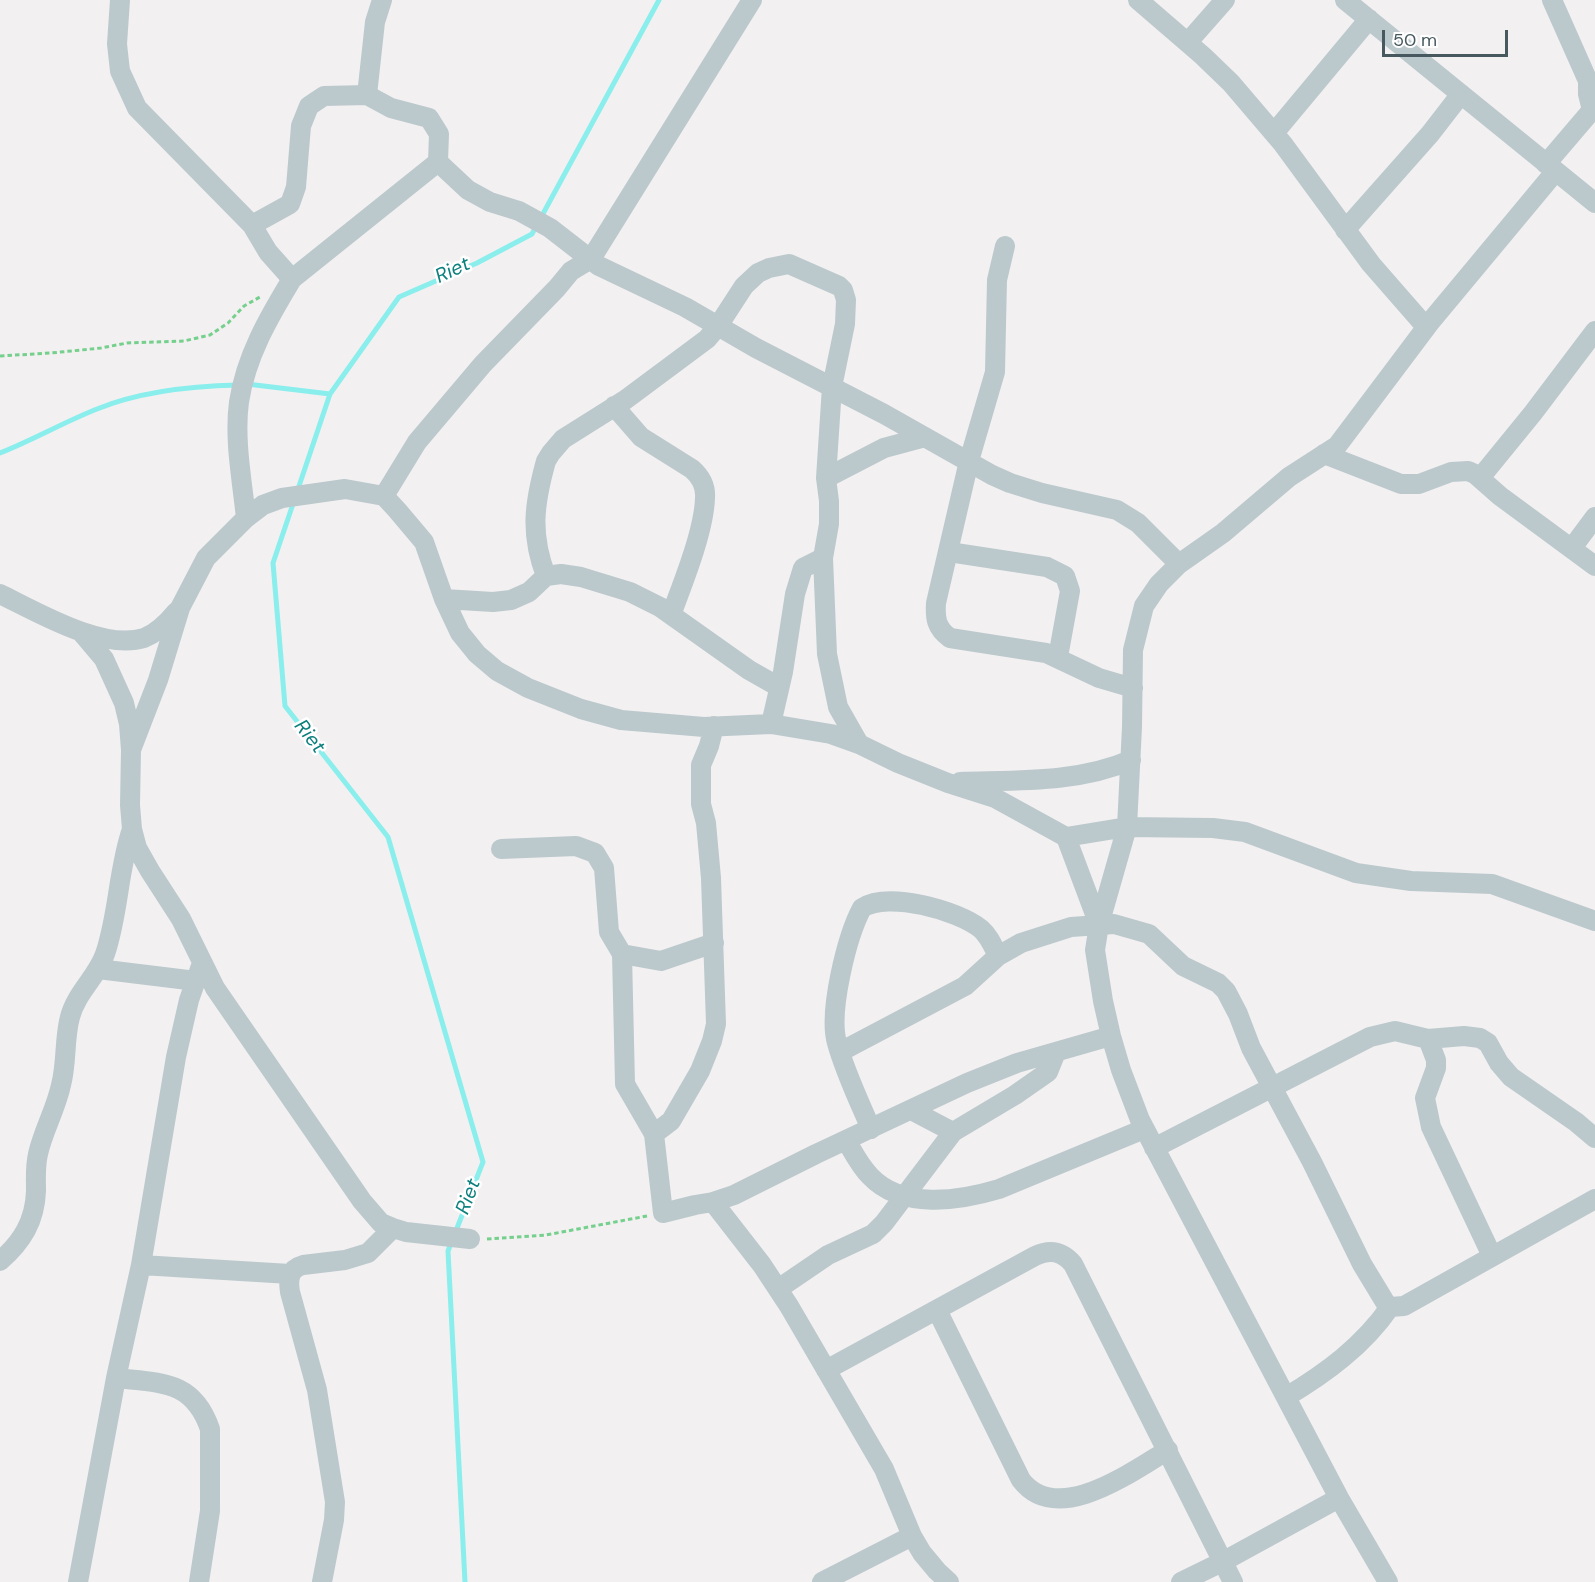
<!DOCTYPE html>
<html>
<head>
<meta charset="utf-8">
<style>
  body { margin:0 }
  #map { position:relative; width:1595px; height:1582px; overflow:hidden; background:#f3f0f1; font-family:"DM Sans",sans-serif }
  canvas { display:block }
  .scale { position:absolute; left:1382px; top:30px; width:126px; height:27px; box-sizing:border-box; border:3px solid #47595e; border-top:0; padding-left:8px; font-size:18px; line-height:21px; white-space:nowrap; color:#47595e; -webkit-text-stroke:4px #fff; paint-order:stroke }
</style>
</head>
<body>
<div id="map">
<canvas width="1595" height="1582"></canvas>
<div class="scale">50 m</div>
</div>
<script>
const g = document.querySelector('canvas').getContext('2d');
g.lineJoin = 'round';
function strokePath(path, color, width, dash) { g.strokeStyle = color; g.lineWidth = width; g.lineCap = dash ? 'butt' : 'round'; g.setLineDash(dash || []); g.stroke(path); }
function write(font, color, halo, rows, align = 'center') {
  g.font = font + ' "DM Sans",sans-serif'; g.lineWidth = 5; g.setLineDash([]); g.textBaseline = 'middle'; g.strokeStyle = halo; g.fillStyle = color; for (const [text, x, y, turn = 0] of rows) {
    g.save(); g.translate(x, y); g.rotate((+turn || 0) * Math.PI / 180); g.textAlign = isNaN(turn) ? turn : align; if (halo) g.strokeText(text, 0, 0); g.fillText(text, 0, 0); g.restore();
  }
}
strokePath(new Path2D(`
  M247,384l83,10
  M0,453c33,-13 64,-31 97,-44 44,-18 94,-23 141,-24
  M297,492l33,-98 69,-97 78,-34 55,-29 127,-234
  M294,501l-21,62 12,143 103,131 95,325 -35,89 17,331`), '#8aeeec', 5);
strokePath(new Path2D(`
  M0,356l51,-3 50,-5 26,-5 57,-2 26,-6 18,-12 16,-17 16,-9
  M487,1239l59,-4 101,-19`), '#75d08d', 3, [4.5, 3]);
strokePath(new Path2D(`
  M120,0l-3,44 3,27 17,37 115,117 16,27 24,27c-23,38 -46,77 -53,123 -5,37 3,78 7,116
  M382,0l-7,22 -8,73 24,13 38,10 10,16 -1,28 30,28 22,12 29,9 31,17 49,38 86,41 71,41 128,66 108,61 18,8 32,10 75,17 21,13 41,41
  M1138,0l65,56 28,27 52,61 88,120 55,63
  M1345,0l250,203
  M1188,42l37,-42
  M1274,133l95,-114
  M1546,164l46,-54 -4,-16v-13l-36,-81
  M252,225l38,-21 6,-17 5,-61 8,-20 15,-10 43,-1
  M1345,230l85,-96 31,-40
  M1005,246l-8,34 -2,92 -26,89 -33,142c-1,15 0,25 14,35l96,15 53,25 34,10
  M292,279l146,-117
  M614,406l27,31 51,32c9,8 14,17 13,29 -1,33 -22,85 -34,117
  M1324,454l77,30h18l32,-12 17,-1 7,3 25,22 95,70
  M826,478l58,-30 41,-11
  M1480,478l53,-65 62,-82
  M384,496l33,-54 66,-78 74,-76 14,-17 20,-12 161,-259
  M1572,548l23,-31
  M949,552l98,15 18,9 5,15 -12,66
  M823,558l4,96 11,53 21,37
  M546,576c-16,-42 -12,-72 0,-115l5,-8 12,-14 62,-39 82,-61 11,-13 26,-40 14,-13 11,-5 20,-4 50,22 4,4 3,10 -1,24 -13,63 -6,91 3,23v23l-6,34 -20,10 -8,26 -12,78 -12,52
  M0,594c37,18 103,57 144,44 13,-5 23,-15 32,-26
  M444,599l49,3 18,-2 18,-8 17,-16 15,-2 20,3 49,15 30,15 89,63 30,17
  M82,633l22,26 20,44 5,21 2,26 -1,55 2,24 5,19 13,23 31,48 34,69 147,213 19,22 12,5 13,4 64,7
  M714,726l-5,20 -8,19v39l5,19 5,55 5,146 -4,17 -12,30 -29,50 -17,13 9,79 32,-8 18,-3 21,-7 82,-41 151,-71 50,-20 94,-27
  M131,750l27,-70 22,-72 26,-50 40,-40 17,-13 19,-7 63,-9 39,7 13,14 27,32 20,57 16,34 17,21 20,17 31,17 53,21 40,11 83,7 67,-3 60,10 28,10 39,19 50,20 47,15 71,39 33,88
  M960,782c57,-2 118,1 171,-22
  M1066,837l61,-10 86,1 32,4 111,41 55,8 81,3 103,37
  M501,849l75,-3 19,7 9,15 5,64 13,22 3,130 29,50
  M622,954l39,7 53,-18
  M98,969l98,12
  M1428,1039l8,21v8l-11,30 6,29 61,129
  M840,1052l125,-66 33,-30 23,-13 50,-16 43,-3 35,10 34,32 35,17 8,8 12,23 13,34 61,114 50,102 23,38 5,5 14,-1 191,-107
  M911,1110l42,22
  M871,1129c-12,-28 -26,-57 -34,-86 -9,-31 10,-107 25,-135 26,-17 95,2 119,21 8,7 12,17 17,27
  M846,1140c7,12 14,26 24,36 32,34 89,25 129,13l145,-60
  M1154,1148l216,-111 25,-6 33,8 36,-3 16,2 8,5 11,20 12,14 65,45 19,16
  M713,1202l49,63 27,41 95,163 28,67 10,17 15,18 12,11
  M0,1261c22,-19 35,-40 36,-70 0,-13 -1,-24 2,-37 5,-23 18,-45 23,-69 6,-22 3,-46 9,-68 6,-24 27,-40 35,-63 14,-41 13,-85 27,-125
  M141,1265l149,9
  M778,1289l50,-34 45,-21 11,-11 69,-91 62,-37 33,-23 8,-20
  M937,1310l84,170c36,47 110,-8 147,-30
  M826,1370l209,-114c15,-7 27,-5 38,8l160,318
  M116,1378c45,5 77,2 94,51v82l-11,71
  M1286,1397c40,-24 77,-51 104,-90
  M78,1582l38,-204 25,-113 35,-208 13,-57 13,-37
  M322,1582l12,-62 1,-18 -18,-112 -27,-98c-2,-13 -1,-23 13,-27l42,-5 23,-7 25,-25
  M822,1582l90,-46
  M1181,1582l43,-21 115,-63
  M1388,1582l-49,-84 -199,-378 -19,-50 -10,-34 -8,-35 -8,-51 4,-25 28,-98 5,-100 1,-77 11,-44 15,-22 20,-20 44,-31 66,-56 48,-31 94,-125 124,-149`), '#bbc9cd', 20);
write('italic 20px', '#0b807d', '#fff', [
  ["Riet",453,271,-25],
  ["Riet",309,737,52],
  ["Riet",469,1197,-69]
]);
</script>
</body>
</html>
